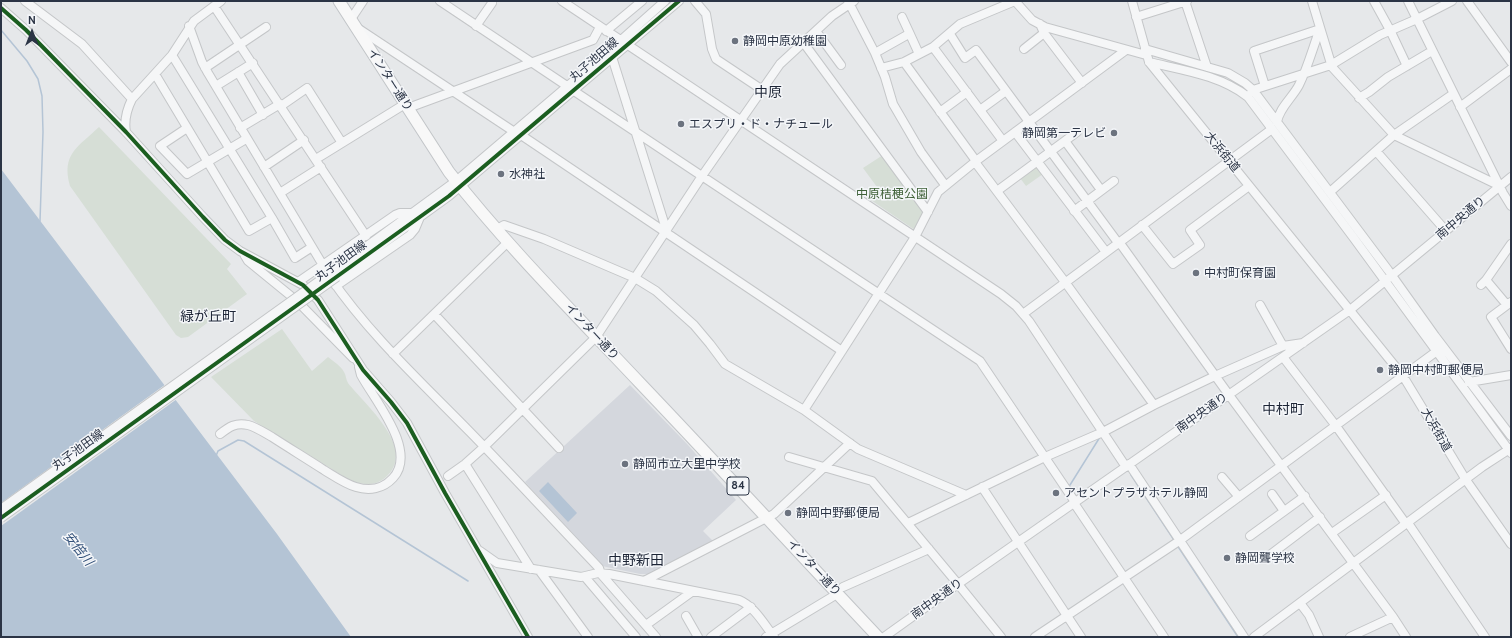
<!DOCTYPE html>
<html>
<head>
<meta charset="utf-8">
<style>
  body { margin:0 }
  #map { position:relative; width:1512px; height:638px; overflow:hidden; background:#e6e8ea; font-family:Cabin,sans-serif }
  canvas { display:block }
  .frame { position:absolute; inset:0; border:2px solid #2b3445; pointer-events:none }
  .north { position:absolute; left:12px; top:12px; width:40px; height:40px; -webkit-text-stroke:3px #f4f6f9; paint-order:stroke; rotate:0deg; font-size:11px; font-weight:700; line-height:16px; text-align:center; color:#2b3445 }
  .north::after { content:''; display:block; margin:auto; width:14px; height:18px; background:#2b3445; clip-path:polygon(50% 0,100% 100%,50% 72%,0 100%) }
</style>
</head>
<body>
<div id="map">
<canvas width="1512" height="638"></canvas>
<div class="frame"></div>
<div class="north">N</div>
</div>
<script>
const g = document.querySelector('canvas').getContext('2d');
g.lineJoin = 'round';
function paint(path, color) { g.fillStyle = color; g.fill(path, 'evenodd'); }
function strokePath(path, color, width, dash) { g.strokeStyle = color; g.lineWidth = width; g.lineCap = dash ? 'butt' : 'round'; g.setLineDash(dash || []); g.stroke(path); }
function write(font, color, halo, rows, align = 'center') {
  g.font = font + ' Cabin,"Noto Sans JP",sans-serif'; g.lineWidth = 3; g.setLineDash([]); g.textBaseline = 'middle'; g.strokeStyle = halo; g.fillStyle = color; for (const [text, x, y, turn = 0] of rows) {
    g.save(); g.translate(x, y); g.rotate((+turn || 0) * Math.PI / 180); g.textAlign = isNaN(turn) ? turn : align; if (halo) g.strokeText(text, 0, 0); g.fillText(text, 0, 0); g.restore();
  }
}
paint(new Path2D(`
  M630,385l58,60 48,55 -33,31 10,10 -64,33h-9l-38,-8 -77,-84z`), '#d4d7dd');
paint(new Path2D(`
  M99,127l132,137 -4,5 20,25 -59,43 -7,1 -5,-3 -106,-149c-9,-32 8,-39 29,-59z
  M883,155l41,56 -9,19 -50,-34 12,-9 -14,-19z
  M1037,166l6,8 -17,12 -6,-8z
  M282,329l30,42 16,-14c5,4 13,9 16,15 2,3 2,8 4,11 17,22 71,66 37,95 -11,9 -25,7 -37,1l-94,-58 -43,-44z`), '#d6ded6');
paint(new Path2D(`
  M1,169l276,365 74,103h-350z
  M548,482l29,31 -9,9 -29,-31z`), '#b4c4d5');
paint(new Path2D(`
  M166,384l11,15 -176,127v-23z`), '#e6e8ea');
strokePath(new Path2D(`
  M1,30l26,31 11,18 4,17 1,36 -3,89
  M216,456l2,-5 20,-11 6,1 224,140
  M1131,475l43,65
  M1070,485l30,-48
  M1177,545l61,92`), '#b4c4d5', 1.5);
const minor = new Path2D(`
  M25,1l57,43 50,55
  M440,1l127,85
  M562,1l439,293 15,12 13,15 97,146
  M695,1l11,13 6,35 4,10 45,30
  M848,1l27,52 10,24 8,27 28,48 24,33
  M1015,1l17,19 13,7 101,28
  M1132,1l17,61 254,314 63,104 45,64
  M1185,1l22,66
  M1312,1l20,66 62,68 106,51
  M1374,1l16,29 17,36
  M1408,1l95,192 8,13
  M1467,1l44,61
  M214,6l152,230
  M1,8l25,22 100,102 77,85 22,23 15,11 63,34 15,15 45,70 28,32 16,21 38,70 83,144
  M1136,17l51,-16
  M351,19l12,-18
  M1040,24l4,9 38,50
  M189,26l13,36 6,11 122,204c39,57 91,105 140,155 43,44 86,91 129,136l2,6 55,63
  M476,26l16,-23
  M359,29l154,102
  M606,31l36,-30
  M816,31l25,34
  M909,32l10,22
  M950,34l15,24 11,-8 140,190 6,6 107,149 164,222 13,20
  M803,42l125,170
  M933,47l70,94
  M1024,49l20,-16
  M1145,49l83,24 17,10 8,7 135,180 47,66 76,100
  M875,53l32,-18 2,-3 -7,-15
  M172,55l100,163
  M612,57l55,175
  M904,62l72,99
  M1149,62c33,8 71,13 99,35l105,140 158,216
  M205,68l61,-41
  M881,68l23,-6 29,-15 27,-23 55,-23
  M238,72l25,43
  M155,74l94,157 23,-13 23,40 17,-11
  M216,86l37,-23
  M1265,86l-11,-35 66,-22c-7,18 -12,38 -21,56 -6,12 -20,23 -22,37
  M574,91l406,270 95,141
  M1251,93l2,-3 78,-25 49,-30 37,-16 35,-18
  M1359,98l10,-6 19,-15 44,-26
  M281,106l26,-18 35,55
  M1460,107l51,-38
  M408,108l185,-68 7,-13
  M980,110l26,-19
  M940,112l27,-20
  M187,128l-27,18 27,28 59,-35
  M240,128l40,-24
  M126,132c-2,-11 1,-23 6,-33l40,-44 22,-34 27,-20
  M1015,132l91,120
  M521,135l321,216
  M1065,141l36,49
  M1376,151l70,80
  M316,159l89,-55
  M975,162l90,120 89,123
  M264,167l40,-27
  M997,191l80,-59
  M1330,192l64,-57 59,-41
  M280,193l41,-26
  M1074,211l40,-30
  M1142,225l31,39 27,-19 -10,-15 59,-44
  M497,229l7,-4 40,14 91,39 21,13 38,34 16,19 15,20 79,46 54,39 108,46
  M245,256l3,5 49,40 56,57
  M333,271l123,-90 154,-131 55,-49
  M337,277l112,-81 230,-195
  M1486,280l21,25
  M298,282l97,-67 5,-2h12
  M1481,285l5,-5 25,-36
  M336,286l74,-51 5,-6 5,-12
  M1511,302l-20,15 20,32
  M1260,305l23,41
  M1023,314l249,-185
  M435,315l124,133
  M393,354l115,-112
  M1283,357l53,69 70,98
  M1469,382l42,-7
  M804,410l111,-173 23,-45 38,-31 150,-111
  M220,434c9,-7 16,-12 28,-9 8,2 17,8 24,12 17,11 35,22 52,33 10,6 21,14 32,17 13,4 27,2 37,-9 25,-27 -18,-77 -32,-103l-2,-8
  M789,457l83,24 86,103 43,53
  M465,464l66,105
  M1129,464l115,173
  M448,476l17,-12 19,-17 112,-110 106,-161 78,-112 52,-48 22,-15
  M1222,477l17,20
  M982,487l99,150
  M1272,494l12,17
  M1074,503l90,134
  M908,523l137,-66 58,-25 51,-27 61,-29 68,-30 20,-3
  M1408,523l77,114
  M1332,533l54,-38
  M1250,536l55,-40
  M480,551l17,12 84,14 17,-4 11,1 130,26c15,6 25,24 35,37
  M1266,558l54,-41
  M539,570l49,67
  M585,577l51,60
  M644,581l130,-67 76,-71
  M843,587l86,-38
  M1300,603l9,12 10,22
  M686,616l12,21
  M646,625l47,-34
  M711,637l40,-30
  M766,637l71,-43
  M884,637l74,-53 392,-274 161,-133
  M1035,637l144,-96 258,-190
  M1254,637l228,-170 29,-19
  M1350,637l43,-20`);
const major = new Path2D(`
  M339,1l110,171c58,74 125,141 190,210 80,84 159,170 239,255`);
strokePath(minor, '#c4c6c8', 10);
strokePath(major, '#c2c5c8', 13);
strokePath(minor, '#f5f6f7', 8);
strokePath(major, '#f8f8f8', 11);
const minorBridge = new Path2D(`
  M1,509l332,-238
  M1,518l336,-241`);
strokePath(minorBridge, '#c4c6c8', 10, []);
strokePath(minorBridge, '#f5f6f7', 8);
strokePath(new Path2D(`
  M1,8l25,22 100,102 77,85 22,23 15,11 63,34 15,15 45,70 28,32 16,21 38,70 83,144
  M1,518l448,-322 230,-195`), '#1b5e20', 4);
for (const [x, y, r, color] of [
  [735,41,4,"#6c737f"],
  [681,124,4,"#6c737f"],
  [1114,133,4,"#6c737f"],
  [501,174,4,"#6c737f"],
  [1196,273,4,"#6c737f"],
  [1380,370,4,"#6c737f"],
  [625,464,4,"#6c737f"],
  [1056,493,4,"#6c737f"],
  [788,513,4,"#6c737f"],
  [1227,558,4,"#6c737f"]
]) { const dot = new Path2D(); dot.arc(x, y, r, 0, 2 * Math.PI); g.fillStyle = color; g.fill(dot); strokePath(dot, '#f4f6f9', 1.5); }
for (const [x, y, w] of [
  [738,486,22]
]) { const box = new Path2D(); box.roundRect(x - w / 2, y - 9, w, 18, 3); g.fillStyle = '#f4f6f9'; g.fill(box); strokePath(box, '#2b3445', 1); }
write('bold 11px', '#2b3445', null, [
  ["84",738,486]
]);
write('12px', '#2b3445', '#f4f6f9', [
  ["静岡中原幼稚園",743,41],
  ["エスプリ・ド・ナチュール",689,124],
  ["静岡第一テレビ",1106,133,"right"],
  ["水神社",509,174],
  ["中村町保育園",1204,273],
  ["静岡中村町郵便局",1388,370],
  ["静岡市立大里中学校",633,464],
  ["アセントプラザホテル静岡",1064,493],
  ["静岡中野郵便局",796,513],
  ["静岡聾学校",1235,558]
], 'left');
write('12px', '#2b3445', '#f4f6f9', [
  ["丸子池田線",594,60,-41],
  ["インター通り",390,80,57],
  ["大浜街道",1222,152,51],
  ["南中央通り",1461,218,-40],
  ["丸子池田線",341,261,-36],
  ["インター通り",592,332,47],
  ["南中央通り",1202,413,-35],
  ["大浜街道",1436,430,60],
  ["丸子池田線",78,450,-36],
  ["インター通り",814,568,47],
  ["南中央通り",937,599,-36]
]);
write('12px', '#3f6138', '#f4f6f9', [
  ["中原桔梗公園",892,194]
]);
write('italic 13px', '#34527a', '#f4f6f9', [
  ["安倍川",78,549,51]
]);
write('14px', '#1d2536', '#f4f6f9', [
  ["中原",768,93],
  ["緑が丘町",208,317],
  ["中村町",1283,410],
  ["中野新田",636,561]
]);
</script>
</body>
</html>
